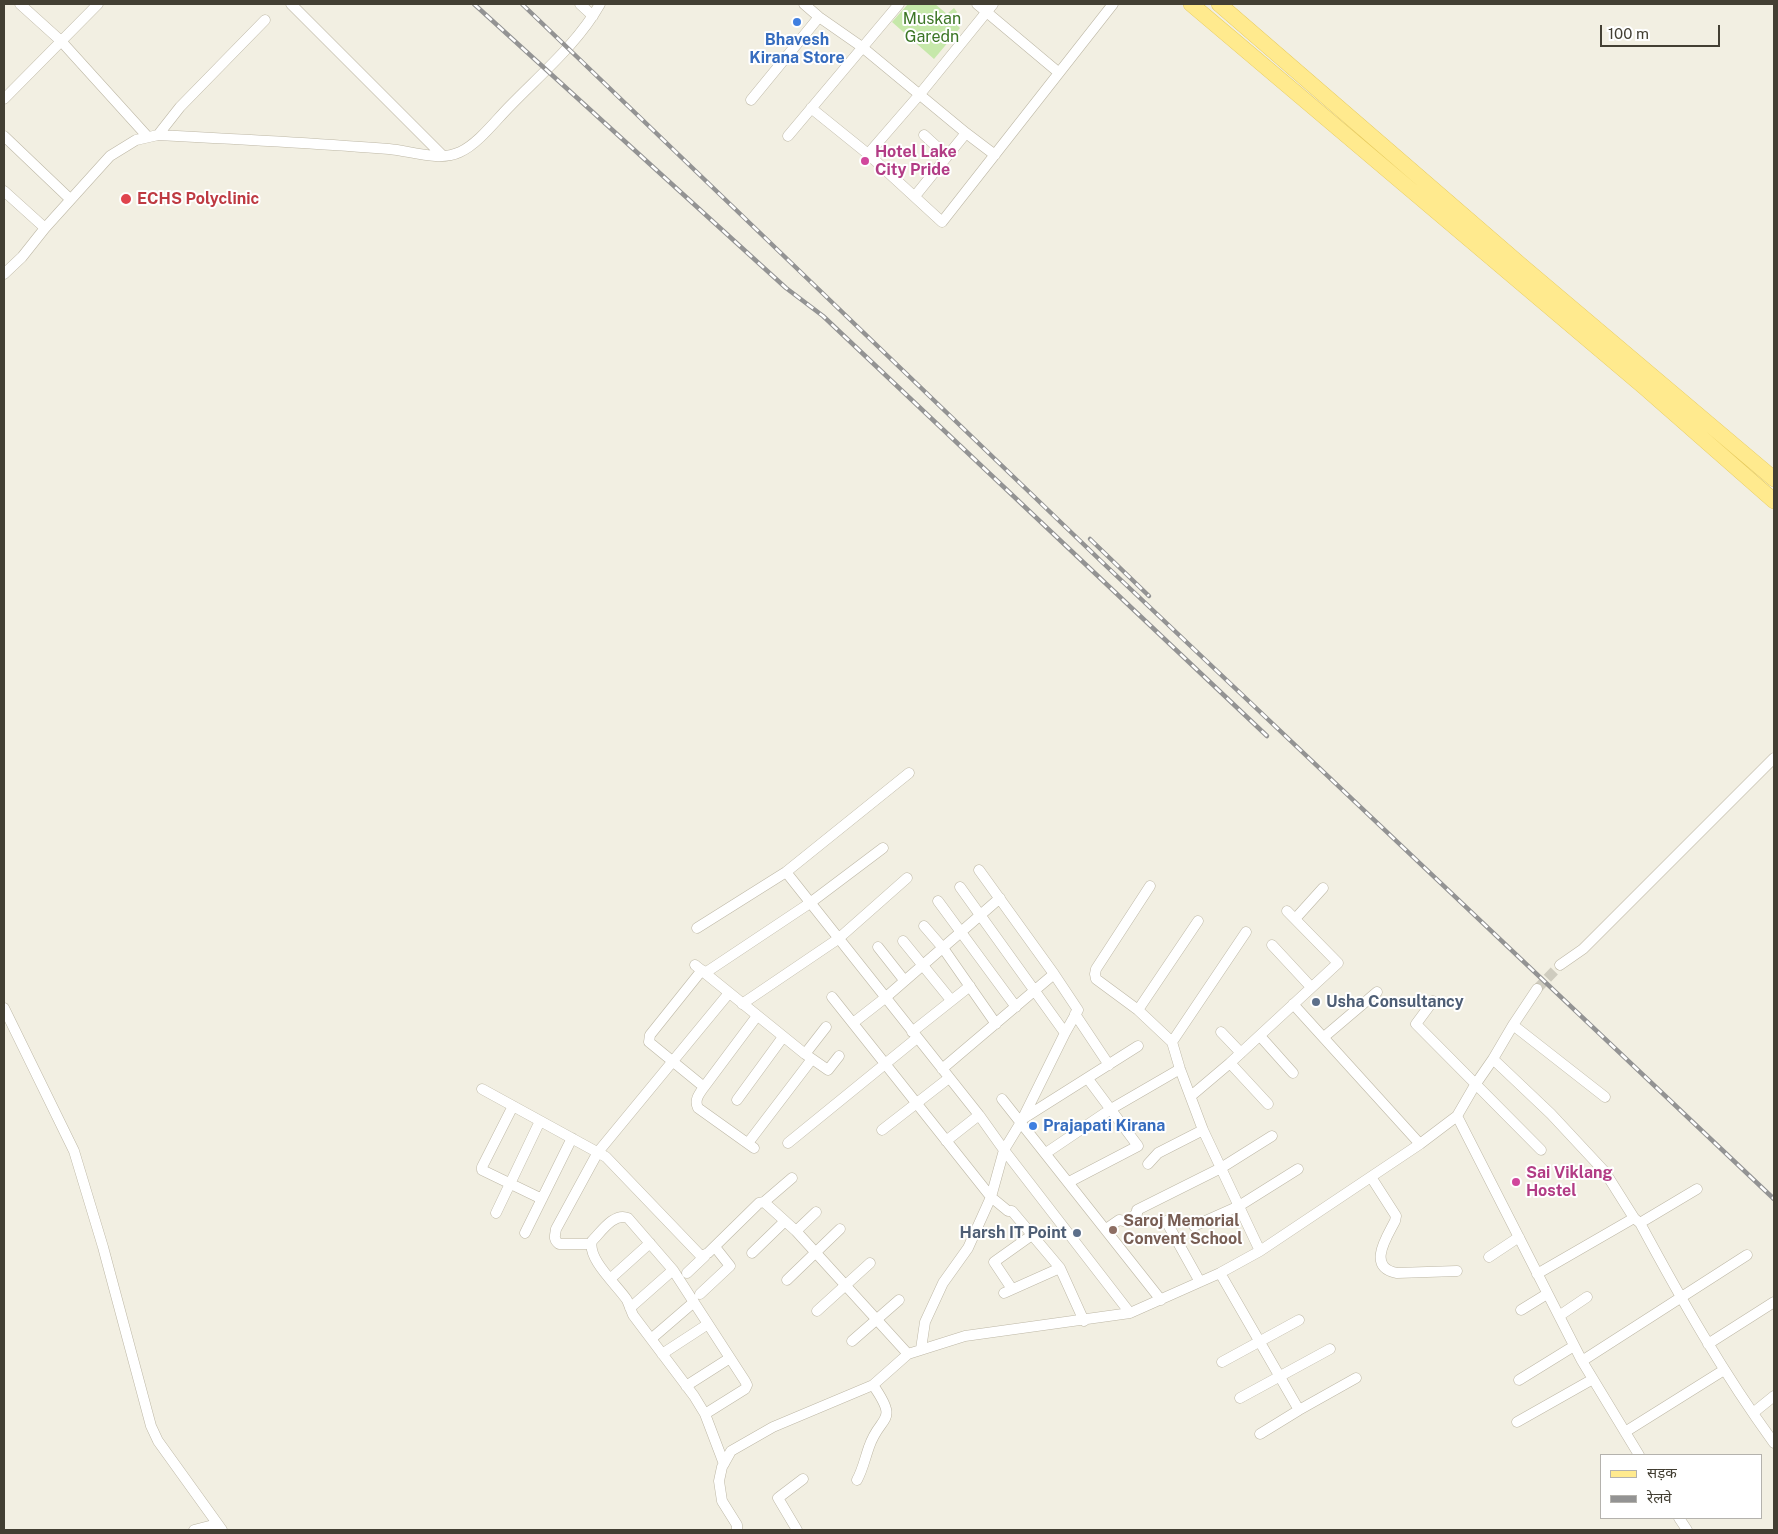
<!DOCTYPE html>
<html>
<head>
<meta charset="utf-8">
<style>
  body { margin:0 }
  #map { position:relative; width:1778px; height:1534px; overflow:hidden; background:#f2efe2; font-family:"Public Sans","Noto Sans Devanagari",sans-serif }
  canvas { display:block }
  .frame { position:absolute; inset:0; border:5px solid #433f33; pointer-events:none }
  .legend { position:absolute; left:1600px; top:1454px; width:162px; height:65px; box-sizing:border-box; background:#fff; border:1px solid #b4b2ad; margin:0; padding:6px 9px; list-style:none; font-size:15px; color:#433f33 }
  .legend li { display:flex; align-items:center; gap:10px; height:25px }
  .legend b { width:25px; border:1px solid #b4b2ad }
  .scale { position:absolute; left:1600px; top:25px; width:120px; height:22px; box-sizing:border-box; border:2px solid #433f33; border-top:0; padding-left:6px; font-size:15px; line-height:18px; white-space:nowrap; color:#433f33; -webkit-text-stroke:4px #fff; paint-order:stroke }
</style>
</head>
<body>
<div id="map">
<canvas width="1778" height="1534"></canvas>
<div class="frame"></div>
<ul class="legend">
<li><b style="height:6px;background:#ffea8e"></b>सड़क</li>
<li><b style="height:6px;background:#939393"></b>रेलवे</li>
</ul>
<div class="scale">100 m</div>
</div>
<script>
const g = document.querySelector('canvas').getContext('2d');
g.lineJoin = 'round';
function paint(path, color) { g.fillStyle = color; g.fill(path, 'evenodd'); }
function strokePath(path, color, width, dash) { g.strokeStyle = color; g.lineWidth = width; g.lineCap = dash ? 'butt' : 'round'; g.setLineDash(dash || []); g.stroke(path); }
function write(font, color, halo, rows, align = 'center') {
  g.font = font + ' "Public Sans",sans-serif'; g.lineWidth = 4; g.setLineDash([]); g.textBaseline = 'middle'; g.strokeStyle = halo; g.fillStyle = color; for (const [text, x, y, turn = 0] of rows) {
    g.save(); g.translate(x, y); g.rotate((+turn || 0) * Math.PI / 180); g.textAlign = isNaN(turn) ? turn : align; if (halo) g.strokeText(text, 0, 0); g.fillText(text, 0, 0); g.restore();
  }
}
paint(new Path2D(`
  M908,4h27l12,10 7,-6 3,4 -6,7 9,9 -26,31 -42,-37z`), '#c6e8aa');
strokePath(new Path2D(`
  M1537,989l23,-24`), '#cfccbf', 10, [10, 5]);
const minor = new Path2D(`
  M20,4l41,37 86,95
  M291,4l152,152
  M580,4l13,12
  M804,4l15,13 43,30 104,86 29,22
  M977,4l81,68
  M4,99l94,-95
  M751,100l68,-83
  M811,108l57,46 74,68 171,-218
  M158,135l22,-28 85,-87
  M924,135l23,21
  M4,136l66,63
  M788,136l111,-132
  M868,154l52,-60 73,-90
  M4,191l41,37
  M915,196l51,-63
  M4,274l18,-17 23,-29 65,-72 26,-16 22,-5c77,4 154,8 231,14 22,2 50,13 71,3 18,-8 36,-32 50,-46 31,-32 68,-63 90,-102
  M786,872l193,243 25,35 126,163
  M1150,886l-54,83 -1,5 1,5 42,31 34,32 8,27 23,61 57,121
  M960,887l105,146
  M938,901l78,106
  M1295,919l28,-31
  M924,926l19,22 53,76
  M697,928l89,-56 123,-99
  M903,941l48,59
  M1272,945l39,42
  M878,947l26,33
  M695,965l110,89 23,16 11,-14
  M1560,965l23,-16 191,-191
  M702,970l-52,65 -1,7 55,45
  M705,973l105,-70 73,-55
  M832,997l159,200 17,14h4l48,57 24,53
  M1433,1001l-17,23 125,126
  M742,1004l96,-65 69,-61
  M1293,1004l127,140
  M4,1008l70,143 29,96 48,179 7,15 64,89
  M1138,1010l60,-89
  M1075,1014l34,51
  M853,1023l32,-25 115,-100
  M1513,1025l92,72
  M912,1032l58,-46
  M1221,1032l20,21
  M1260,1036l33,37
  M1324,1037l53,-45
  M1172,1042l74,-110
  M805,1054l21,-27
  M1493,1059l58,55 54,58 29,46 6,5c41,76 83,150 134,220
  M1230,1063l38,41
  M942,1069l112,-95 -75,-104
  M482,1089l124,68 95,99 7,-3 51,-50 5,-1 32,29 112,123
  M1191,1096l39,-33 108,-100 -51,-52
  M1002,1099l159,201
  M737,1100l46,-63
  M513,1106l-31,61v3l60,29
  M1457,1116l125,245 57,94
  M1024,1118l114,-72
  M882,1130l67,-52
  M946,1141l33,-26
  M748,1143l64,-84
  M788,1143l129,-105
  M754,1148l-56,-40c-4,-8 1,-14 6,-21l53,-71
  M1046,1153l65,-44 69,-40
  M1148,1164l10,-11 45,-23
  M1371,1177l25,39 -1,5c-8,16 -29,46 2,52l60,-2
  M1069,1182l69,-36 -50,-67
  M764,1202l28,-24
  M496,1213l44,-92
  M1166,1221l34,61
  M1640,1223l57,-34
  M1194,1226l45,-20 59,-37
  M1106,1229l13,-9 5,1 13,-7v-4l84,-42 51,-32
  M796,1231l20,-19
  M525,1233l47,-95
  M591,1244h-32c-6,-5 -4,-8 -3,-15l42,-77 131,-159
  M752,1253l33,-32
  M1489,1257l30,-20
  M687,1273l18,-17
  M1220,1273l79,137
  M1537,1274l97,-56
  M610,1279l40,-36
  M787,1280l53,-51
  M1012,1289l-18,-27 38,-27
  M1004,1293l56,-25
  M700,1294l30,-28 -15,-19
  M630,1308l43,-38
  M1521,1310l26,-16
  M817,1311l53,-48
  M1559,1316l28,-19
  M651,1339l43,-37
  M852,1341l47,-41
  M1708,1344l66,-42
  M921,1349l4,-27 18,-39 25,-35 23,-51 13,-47 17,-28 44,-89 13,-23 -24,-36
  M662,1354l46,-30
  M1582,1361l165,-106
  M1222,1362l77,-42
  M1519,1380l55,-34
  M686,1386l44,-28
  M1240,1398l90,-49
  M1753,1413l21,-17
  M705,1414l40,-25 2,-4 -2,-4 -72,-111 -45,-52c-14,-6 -27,14 -36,23 -5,18 25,44 35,59 2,5 4,10 6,15l61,81 11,18 19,50
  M1517,1422l76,-43
  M1625,1432l99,-62
  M1260,1434l39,-24 57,-32
  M857,1480c6,-11 8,-22 12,-33 11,-33 31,-23 4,-62
  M1679,1518l8,12
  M194,1530l23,-6
  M737,1530v-5l-15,-24 -3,-20 3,-14 9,-16 42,-24 100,-42 35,-31 57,-18 165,-23 90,-40 40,-22 160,-107 37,-28 18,-31 18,-26 20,-34 24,-36
  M797,1530l-19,-32 25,-19`);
const primary = new Path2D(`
  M1191,4l453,383 130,114
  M1219,4l303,262 252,213`);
strokePath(minor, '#bdb7a5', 11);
strokePath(primary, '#e6ca5d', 16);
strokePath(minor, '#fff', 10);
strokePath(primary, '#ffea8e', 15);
const rail = new Path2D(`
  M474,4l312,284 37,28 444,420
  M522,4l580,558 672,637
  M1090,539l59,57`);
strokePath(rail, '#939393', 4.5);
strokePath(rail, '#fff', 2.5, [8]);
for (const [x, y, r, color] of [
  [797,22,5,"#3f7fe0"],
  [865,161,5,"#d1479c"],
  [126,199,6,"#e0444e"],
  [1316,1002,5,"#5c6f8a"],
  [1033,1126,5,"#3f7fe0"],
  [1516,1182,5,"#d1479c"],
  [1113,1230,5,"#8d6e63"],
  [1077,1233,5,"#5c6f8a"]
]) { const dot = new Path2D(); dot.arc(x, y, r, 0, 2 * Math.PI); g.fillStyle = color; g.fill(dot); strokePath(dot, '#fff', 2); }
write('16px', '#3c7626', '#fff', [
  ["Muskan",932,19],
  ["Garedn",932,37]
]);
write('bold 16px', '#366cbe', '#fff', [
  ["Bhavesh",797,40],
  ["Kirana Store",797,58],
  ["Prajapati Kirana",1043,1126,"left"]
]);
write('bold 16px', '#b23c85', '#fff', [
  ["Hotel Lake",875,152],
  ["City Pride",875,170],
  ["Sai Viklang",1526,1173],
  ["Hostel",1526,1191]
], 'left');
write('bold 16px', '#be3a42', '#fff', [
  ["ECHS Polyclinic",137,199]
], 'left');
write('bold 16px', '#4e5e75', '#fff', [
  ["Usha Consultancy",1326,1002],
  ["Harsh IT Point",1067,1233,"right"]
], 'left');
write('bold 16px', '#785e54', '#fff', [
  ["Saroj Memorial",1123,1221],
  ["Convent School",1123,1239]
], 'left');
</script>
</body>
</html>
